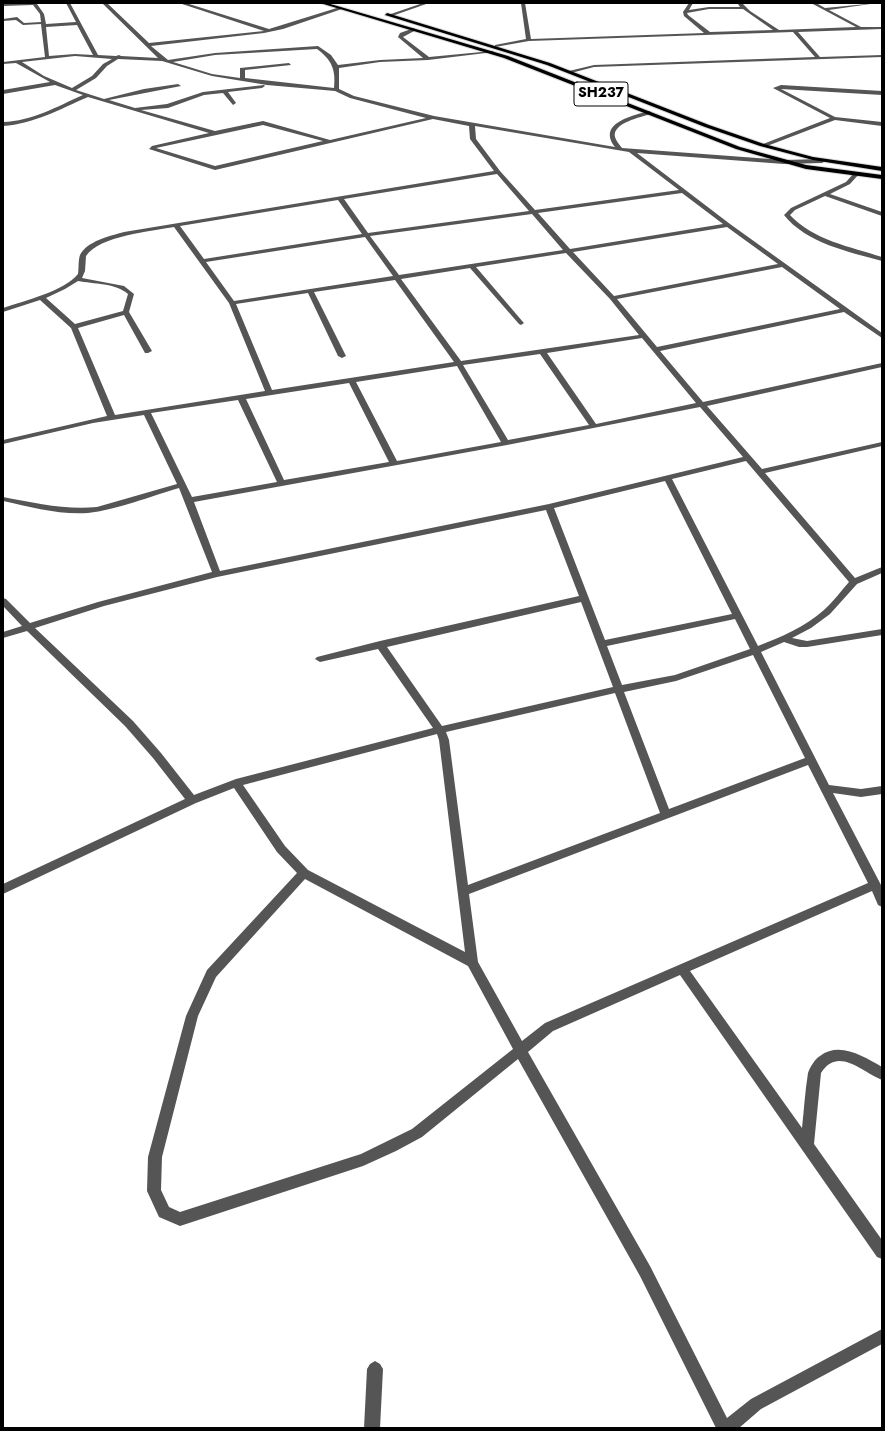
<!DOCTYPE html>
<html>
<head>
<meta charset="utf-8">
<style>
  body { margin:0 }
  #map { position:relative; width:885px; height:1431px; overflow:hidden; background:#fff; font-family:Jost,sans-serif }
  canvas { display:block }
  .frame { position:absolute; inset:0; border:4px solid #000; pointer-events:none }
</style>
</head>
<body>
<div id="map">
<canvas width="885" height="1431"></canvas>
<div class="frame"></div>
</div>
<script>
const g = document.querySelector('canvas').getContext('2d');
g.lineJoin = 'round';
function strokePath(path, color, width, dash) { g.strokeStyle = color; g.lineWidth = width; g.lineCap = dash ? 'butt' : 'round'; g.setLineDash(dash || []); g.stroke(path); }
function paint(path, color) { g.fillStyle = color; g.fill(path, 'evenodd'); }
function write(font, color, halo, rows, align = 'center') {
  g.font = font + ' Jost,sans-serif'; g.lineWidth = 3; g.setLineDash([]); g.textBaseline = 'middle'; g.strokeStyle = halo; g.fillStyle = color; for (const [text, x, y, turn = 0] of rows) {
    g.save(); g.translate(x, y); g.rotate((+turn || 0) * Math.PI / 180); g.textAlign = isNaN(turn) ? turn : align; if (halo) g.strokeText(text, 0, 0); g.fillText(text, 0, 0); g.restore();
  }
}
const major = new Path2D(`
  M320,3h7l181,53 232,91 66,18 76,10v4l-76,-10 -70,-20 -232,-91z
  M387,13l163,50 159,62 55,19 49,13 69,10v4l-69,-11 -53,-14 -55,-19 -158,-62 -162,-50z`);
strokePath(major, '#dbdbdb', 2);
paint(new Path2D(`
  M41,3l-4,1 7,10 2,10 30,-2 -10,-19h4l28,52 18,1 3,-1 2,1 37,2 -56,-55h5l42,40 115,-12 -85,-28h7l83,26 71,-22 2,2 -59,20 -19,4 -113,13 17,14 47,-7 103,-7 13,9 7,10 42,-5 43,-2 -25,-21 2,-4 14,-5 2,2 -13,7 26,20 63,-6 2,1 -66,8 -48,2 -41,6v21l15,7 80,20 181,31c-18,-24 17,-31 34,-36l2,1v2c-10,3 -39,9 -36,23 1,4 4,7 7,11l162,12 38,-1 3,2 -3,2 -38,1 -147,-11 93,71 152,109v5l-38,-26 -184,39 43,51 179,-39v4l-175,39 55,63 120,-27v4l-117,27 90,105 27,-11v6l-25,11 -27,30 -19,14 -19,10 15,3 75,-12v6l-75,12h-8l-15,-5 -23,10 68,133 32,4 21,-3v8l-21,3 -28,-4 48,92 1,22 -4,-2 -6,-14 -182,80 112,157c2,-18 3,-37 6,-55 2,-6 7,-14 12,-17 20,-15 44,1 62,11v13c-20,-8 -44,-34 -61,-7l-7,71 68,96v19l-5,-2 -197,-282 -127,56 -25,21 122,214 77,152 24,-19 131,-70v15l-121,65 -22,19h-23l-76,-152 -122,-217 -96,78 -26,14 -33,15 -183,60 -21,-9 -12,-26 1,-34 38,-141 21,-46 90,-97 -20,-21 -43,-64 -38,15 -193,91v-10l182,-85 -32,-41 -28,-32 -98,-95 -24,7v-6l19,-6 -19,-20v-8l3,1 24,24 68,-21 114,-30 -33,-84c-27,8 -64,22 -91,25 -29,2 -57,-6 -85,-12v-4c32,6 62,13 94,10l80,-23 -33,-69 -51,8 -90,21v-4l104,-24 -36,-88 -31,-28 -37,12v-4c20,-7 62,-17 75,-34 1,-6 0,-13 2,-19 7,-14 30,-19 44,-23l370,-61 -24,-32 -1,-13 -36,-7 -218,51 -66,-21 3,-3 57,-13 -121,-36c-28,12 -54,27 -85,29v-4c29,-1 53,-15 80,-27l-28,-10 -52,9v-4l47,-8 -34,-19 -13,1v-2l42,-5 -4,-33 -18,1 -7,-5 -13,1v-2l14,-2 7,6 17,-1 -1,-8 -7,-9 -30,1v-2zM77,25l16,30 -18,-1 -26,2 -3,-29zM317,49c15,11 19,21 17,39l-89,-10v-8l46,-5 -2,-2 -49,5v10l-28,-4 -39,-12 42,-7zM75,56l37,3 -9,5 -11,12 -20,12 -28,-12 -22,-14zM118,59l44,2 50,15 55,9 68,6 15,7 76,20 -96,22 -67,-19 -48,10 -74,-21 27,-2 36,-13 19,-2 10,12 3,-2 -8,-11 34,-4 3,-2 -1,-1 -61,7 -36,12 -32,4 -26,-8 72,-14 -3,-2 -34,5 -40,10 -28,-9 20,-12 11,-12zM263,125l60,16 -108,25 -59,-18zM475,126l154,26 50,38 -144,20 -35,-39 -24,-32zM497,174l32,37 -161,22 -24,-34zM682,193l41,31 -153,25 -32,-36zM338,200l24,34 -158,25 -24,-33zM532,214l31,36 -164,25 -29,-39zM174,227l55,76 36,88 -150,24 -37,-87 46,-13 21,38h3l4,-2 -23,-39 5,-18 -10,-8 -42,-8 3,-7 1,-15c13,-20 66,-25 88,-29zM727,227l51,37 -164,32 -41,-44zM365,237l28,39 -159,25 -28,-39zM566,253l44,46 29,36 -178,26 -60,-82 69,-11 49,56 2,1 3,-2 -1,-1 -47,-55zM782,267l58,42 -183,38 -40,-48zM395,280l59,82 -182,28 -36,-86 72,-11 30,63 4,2 4,-2 -32,-64zM78,281c15,3 38,2 50,13l-5,17 -48,13 -29,-26 19,-9zM642,338l54,65 -100,21 -49,-71zM540,354l49,71 -81,15 -45,-75zM457,366l44,76 -104,19 -41,-79zM349,383l40,79 -105,18 -38,-81zM238,400l39,82 -85,15 -41,-84zM700,407l43,50 -194,47 -329,67 -26,-69 313,-57zM746,461l103,121c-8,9 -16,20 -25,28 -19,17 -43,27 -66,36l-86,-167zM665,481l67,133 -127,26 -51,-132zM546,510l33,86 -199,45 -63,16 -2,2 5,3 58,-13 55,79 -197,51 -42,16 -33,-42 -28,-32 -98,-93 69,-22 113,-29zM581,602l32,85 -171,39 -55,-79zM735,619l15,30 -75,26 -53,10 -15,-39zM753,655l52,103 -136,51 -45,-117 52,-11zM615,693l45,120 -192,72 -19,-145 -3,-8zM437,734l2,6 26,212 -157,-82 -23,-24 -42,-61zM808,765l60,118 -323,140 -23,18 -44,-79 -9,-68zM305,879l163,87 45,83 -101,80 -51,25 -181,58 -11,-5 -8,-17 1,-33 36,-141 18,-39z
  M423,3h6l-37,13 -4,-1z
  M521,3h4l6,36 173,-6 -20,-17 -1,-4 6,-9h4l-4,7 20,-3h31l-2,-3 4,-1 8,8 29,19 77,-3 -45,-24h5l9,5 52,-5 -48,7 32,17h21v2l-84,3 22,25 62,-2v2l-288,10 -23,6 -2,-2 25,-6 221,-8 -22,-25 -264,9 -34,6v-2l31,-6zM709,9h34l30,21 -63,2 -22,-17 -1,-2z
  M781,85l101,6v4l-101,-6 54,28 47,5v4l-47,-6 -68,26h-4v-2l67,-26 -57,-30z
  M854,173l5,1 -9,10 -20,10 52,18v4l-57,-20 -30,14 -5,5c23,25 61,32 92,42v4c-33,-9 -76,-18 -98,-46l7,-7 55,-26z
  M375,1361l5,3 3,5 -3,59h-16l3,-59 3,-5z`), '#555');
paint(major, '#000');
for (const [x, y, w] of [
  [601,94,54]
]) { const box = new Path2D(); box.roundRect(x - w / 2, y - 12, w, 24, 3); g.fillStyle = '#fff'; g.fill(box); strokePath(box, '#000', 1); }
write('bold 14px', '#000', null, [
  ["SH237",601,94]
]);
</script>
</body>
</html>
